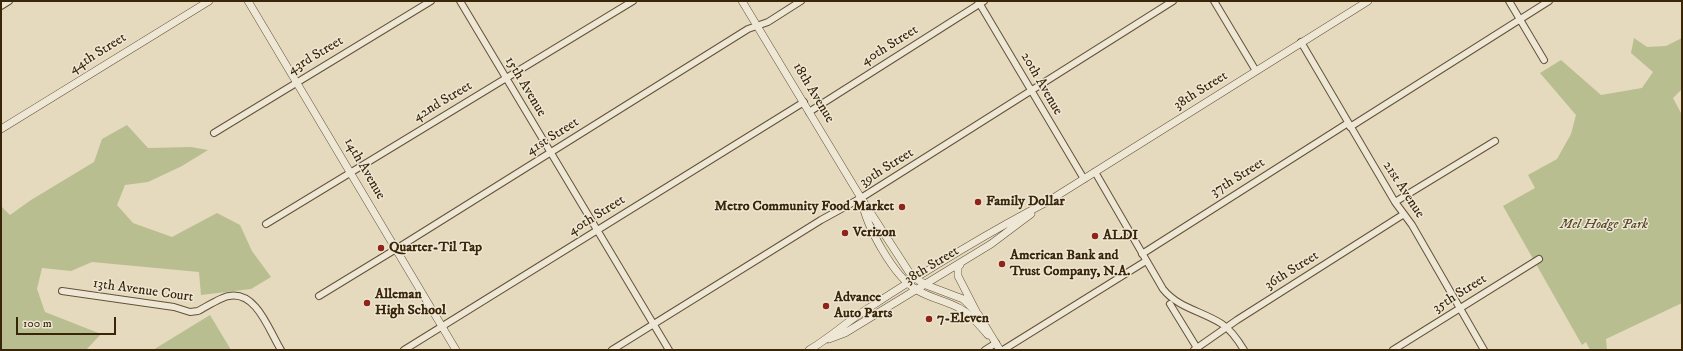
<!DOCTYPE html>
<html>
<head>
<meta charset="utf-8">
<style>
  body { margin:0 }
  #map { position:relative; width:1683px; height:351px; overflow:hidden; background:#e5dabe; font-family:"IM FELL DW Pica",serif }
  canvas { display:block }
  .frame { position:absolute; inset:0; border:2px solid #392508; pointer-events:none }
  .scale { position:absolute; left:16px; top:317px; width:100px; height:18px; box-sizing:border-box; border:2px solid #392508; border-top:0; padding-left:5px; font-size:12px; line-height:14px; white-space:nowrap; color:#392508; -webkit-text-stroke:3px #eee7d5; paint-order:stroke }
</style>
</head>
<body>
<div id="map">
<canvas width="1683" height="351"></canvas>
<div class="frame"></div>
<div class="scale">100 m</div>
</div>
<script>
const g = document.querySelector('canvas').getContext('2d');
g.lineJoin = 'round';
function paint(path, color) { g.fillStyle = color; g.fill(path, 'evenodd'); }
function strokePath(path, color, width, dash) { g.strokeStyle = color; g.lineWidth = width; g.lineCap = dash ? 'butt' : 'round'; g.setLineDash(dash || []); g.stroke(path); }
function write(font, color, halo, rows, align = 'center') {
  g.font = font + ' "IM FELL DW Pica",serif'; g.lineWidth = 3; g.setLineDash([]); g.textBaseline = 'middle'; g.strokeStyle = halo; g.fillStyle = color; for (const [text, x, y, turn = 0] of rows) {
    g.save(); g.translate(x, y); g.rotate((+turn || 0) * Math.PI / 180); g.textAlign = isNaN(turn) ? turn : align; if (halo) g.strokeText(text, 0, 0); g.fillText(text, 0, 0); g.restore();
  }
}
paint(new Path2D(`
  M1634,38l13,9 19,-1 16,-8v51l-9,9 9,17v188l-76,36 1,11h-17l-4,-8 -4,3 -79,-139 32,-18 -7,-13 29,-16 14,-25 5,-19 -36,-42 21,-13 40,35 41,-7 11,-16 -22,-19z
  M127,125l21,23 43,-1 17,3 -26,16 -34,16 -23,3 -8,20 16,18 39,14 45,-24 23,12 12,26 19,26 -20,12 -50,6 -2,-23 -107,-10 -21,9 -29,-3 -5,21 8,23 56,22 -15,16h-85v-144l9,9 21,-15 63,-38 8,-23z
  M210,315l21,35h-78z`), '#b8be8f');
const minor = new Path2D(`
  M460,1l209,349
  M978,1l106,178
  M1214,1l42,70
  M1509,1l35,59
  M1,6l8,-5
  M1301,42l94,160 17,23 72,125
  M809,112l175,-111
  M1350,127l199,-126
  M214,133l217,-132
  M1095,172l68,117c15,19 39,22 59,35 9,6 16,16 22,26
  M1395,202l100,-61
  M266,224l367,-223
  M1142,254l206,-131
  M62,291l112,16 16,5 8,-1c8,-4 23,-14 31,-15 28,-5 40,35 52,54
  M319,296l77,-47 352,-220 20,-7 33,-21
  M1170,304l27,44
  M404,350l400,-248
  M612,350l209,-130 40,-22 312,-197
  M985,350l11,-7
  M1003,350l143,-89
  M1194,350l43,-30 167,-106
  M1393,350l146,-91`);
const tertiary = new Path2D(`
  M248,1l208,349
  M742,1l119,197 48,74 6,6 11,7 37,14 15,15 22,36
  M1,129l208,-128
  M862,201c4,25 32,76 55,89 13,8 29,11 42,18 12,6 20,17 29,27
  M960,265l-2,2v9l18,35
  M829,339l16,-6 146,-89 40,-30
  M809,350c19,-11 34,-25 52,-37 61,-40 122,-78 186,-111l321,-201`);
strokePath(minor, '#645236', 8);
strokePath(tertiary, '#645236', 8);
strokePath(minor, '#eee7d5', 6);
strokePath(tertiary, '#eee7d5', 7);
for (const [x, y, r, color] of [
  [978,202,4,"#8f2418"],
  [902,207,4,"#8f2418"],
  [845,233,4,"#8f2418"],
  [1095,236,4,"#8f2418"],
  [381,248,4,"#8f2418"],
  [1002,264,4,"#8f2418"],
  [367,303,4,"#8f2418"],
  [826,306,4,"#8f2418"],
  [929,319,4,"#8f2418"]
]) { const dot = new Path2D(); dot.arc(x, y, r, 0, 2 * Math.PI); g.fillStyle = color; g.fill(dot); strokePath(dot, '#eee7d5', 1.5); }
write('14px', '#392508', '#eee7d5', [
  ["40th Street",890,46,-32],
  ["44th Street",98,54,-32],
  ["43rd Street",316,56,-31],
  ["20th Avenue",1041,84,60],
  ["15th Avenue",525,87,59],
  ["38th Street",1201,91,-32],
  ["18th Avenue",813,93,59],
  ["42nd Street",443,102,-31],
  ["41st Street",553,137,-32],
  ["39th Street",887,168,-32],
  ["14th Avenue",364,169,60],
  ["37th Street",1238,178,-32],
  ["21st Avenue",1403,190,57],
  ["40th Street",597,216,-32],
  ["38th Street",932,266,-31],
  ["36th Street",1292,271,-32],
  ["13th Avenue Court",143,291,8],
  ["35th Street",1460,294,-32]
]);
write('bold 14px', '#392508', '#eee7d5', [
  ["Family Dollar",986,202],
  ["Metro Community Food Market",894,207,"right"],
  ["Verizon",853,233],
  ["ALDI",1103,236],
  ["Quarter-Til Tap",389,248],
  ["American Bank and",1010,256],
  ["Trust Company, N.A.",1010,272],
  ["Alleman",375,295],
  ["High School",375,311],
  ["Advance",834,298],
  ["Auto Parts",834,314],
  ["7-Eleven",937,319]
], 'left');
write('italic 14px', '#594b2a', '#eee7d5', [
  ["Mel Hodge Park",1604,225]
]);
</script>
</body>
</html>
